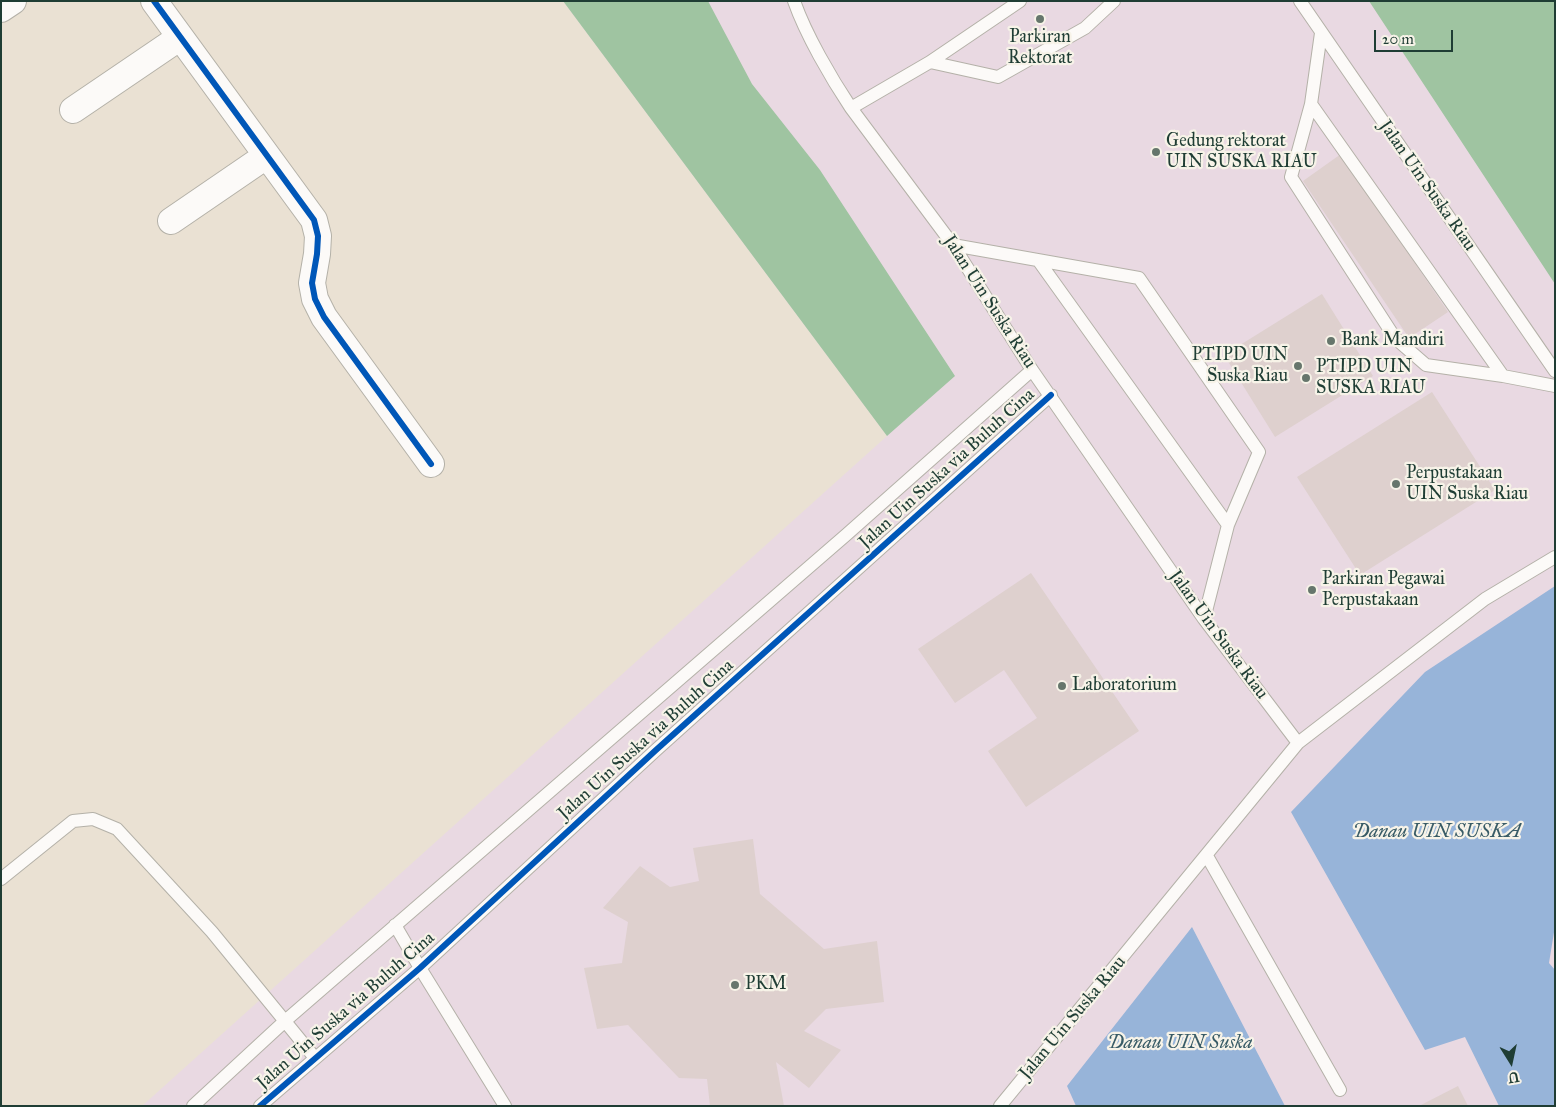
<!DOCTYPE html>
<html>
<head>
<meta charset="utf-8">
<style>
  body { margin:0 }
  #map { position:relative; width:1556px; height:1107px; overflow:hidden; background:#eae1d3; font-family:"IM FELL Great Primer",serif }
  canvas { display:block }
  .frame { position:absolute; inset:0; border:2px solid #1f3d34; pointer-events:none }
  .north { position:absolute; left:1486px; top:1037px; width:50px; height:50px; -webkit-text-stroke:4px #f7f3e8; paint-order:stroke; rotate:170deg; font-size:14px; font-weight:700; line-height:20px; text-align:center; color:#1f3d34 }
  .north::after { content:''; display:block; margin:auto; width:18px; height:22px; background:#1f3d34; clip-path:polygon(50% 0,100% 100%,50% 72%,0 100%) }
  .scale { position:absolute; left:1374px; top:30px; width:79px; height:22px; box-sizing:border-box; border:2px solid #1f3d34; border-top:0; padding-left:6px; font-size:15px; line-height:18px; white-space:nowrap; color:#1f3d34; -webkit-text-stroke:4px #f7f3e8; paint-order:stroke }
</style>
</head>
<body>
<div id="map">
<canvas width="1556" height="1107"></canvas>
<div class="frame"></div>
<div class="north">U</div>
<div class="scale">20 m</div>
</div>
<script>
const g = document.querySelector('canvas').getContext('2d');
g.lineJoin = 'round';
function paint(path, color) { g.fillStyle = color; g.fill(path, 'evenodd'); }
function strokePath(path, color, width, dash) { g.strokeStyle = color; g.lineWidth = width; g.lineCap = dash ? 'butt' : 'round'; g.setLineDash(dash || []); g.stroke(path); }
function write(font, color, halo, rows, align = 'center') {
  g.font = font + ' "IM FELL Great Primer",serif'; g.lineWidth = 4.5; g.setLineDash([]); g.textBaseline = 'middle'; g.strokeStyle = halo; g.fillStyle = color; for (const [text, x, y, turn = 0] of rows) {
    g.save(); g.translate(x, y); g.rotate((+turn || 0) * Math.PI / 180); g.textAlign = isNaN(turn) ? turn : align; if (halo) g.strokeText(text, 0, 0); g.fillText(text, 0, 0); g.restore();
  }
}
paint(new Path2D(`
  M563,1h992v1105h-1413l745,-670z`), '#e9d9e2');
paint(new Path2D(`
  M563,1h145l44,83 68,86 135,206 -68,60z
  M1369,1h186v283z`), '#9fc4a1');
paint(new Path2D(`
  M1555,586v340l-6,37 6,7v136h-56l-34,-69 -40,13 -134,-238 134,-140z
  M1192,927l93,179h-209l-9,-20z`), '#97b4d9');
paint(new Path2D(`
  M1341,154l107,158 -39,26 -106,-157z
  M1322,294l51,82 -98,61 -51,-82z
  M1432,392l63,98 -135,85 -63,-98z
  M1031,573l108,158 -113,76 -38,-56 49,-33 -33,-48 -49,33 -37,-54z
  M753,839l7,55 64,55 53,-8 7,61 -58,7 -22,22 37,19 -32,38 -33,-26 8,44h-74l-3,-27 -28,-1 -51,-53 -31,4 -13,-61 38,-5 6,-41 -25,-14 37,-42 30,21 29,-6 -6,-33z
  M1458,1086l10,20h-49z`), '#ded0ce');
const lane = new Path2D(`
  M794,1c12,34 37,77 57,107l102,137 79,125 172,249 94,124
  M1300,1l255,370
  M1321,33l-10,71 -20,73 104,161 31,27 77,11 52,10
  M930,62l68,15 87,-49 29,-27
  M1311,104l192,272
  M851,108l79,-46 90,-61
  M953,245l186,33 120,174 -31,73 -24,94
  M1038,260l190,265
  M1207,856l133,234
  M1,879l72,-58 20,-2 24,10 95,103 103,126
  M395,925l25,43 85,138
  M193,1106l92,-85 561,-486 186,-165
  M260,1106l160,-138 236,-218 395,-355
  M1000,1106l298,-363 187,-144 70,-42`);
const street = new Path2D(`
  M154,1l160,219 4,16 -1,18 -5,29 3,16 9,18 107,147
  M1,9l12,-8
  M73,110l106,-72
  M171,221l95,-65`);
strokePath(lane, '#b4b1a8', 14);
strokePath(street, '#b4b1a8', 28);
strokePath(lane, '#fcfaf8', 12);
strokePath(street, '#fcfaf8', 26);
strokePath(new Path2D(`
  M154,1l160,219 4,16 -1,18 -5,29 3,16 9,18 107,147
  M260,1106l160,-138 236,-218 395,-355`), '#0057b8', 6);
for (const [x, y, r, color] of [
  [1040,19,5,"#66766c"],
  [1156,152,5,"#66766c"],
  [1331,341,5,"#66766c"],
  [1298,366,5,"#66766c"],
  [1306,378,5,"#66766c"],
  [1396,484,5,"#66766c"],
  [1312,590,5,"#66766c"],
  [1062,686,5,"#66766c"],
  [735,985,5,"#66766c"]
]) { const dot = new Path2D(); dot.arc(x, y, r, 0, 2 * Math.PI); g.fillStyle = color; g.fill(dot); strokePath(dot, '#f7f3e8', 2); }
write('18px', '#1f3d34', '#f7f3e8', [
  ["Parkiran",1040,38,"center"],
  ["Rektorat",1040,59,"center"],
  ["Gedung rektorat",1166,142],
  ["UIN SUSKA RIAU",1166,163],
  ["Bank Mandiri",1341,341],
  ["PTIPD UIN",1288,356,"right"],
  ["Suska Riau",1288,377,"right"],
  ["PTIPD UIN",1316,368],
  ["SUSKA RIAU",1316,389],
  ["Perpustakaan",1406,474],
  ["UIN Suska Riau",1406,495],
  ["Parkiran Pegawai",1322,580],
  ["Perpustakaan",1322,601],
  ["Laboratorium",1072,686],
  ["PKM",745,985]
], 'left');
write('18px', '#1f3d34', '#f7f3e8', [
  ["Jalan Uin Suska Riau",1427,186,55],
  ["Jalan Uin Suska Riau",989,302,57],
  ["Jalan Uin Suska via Buluh Cina",947,469,-42],
  ["Jalan Uin Suska Riau",1218,635,54],
  ["Jalan Uin Suska via Buluh Cina",646,740,-42],
  ["Jalan Uin Suska via Buluh Cina",346,1011,-41],
  ["Jalan Uin Suska Riau",1073,1018,-50]
]);
write('italic 19px', '#385b66', '#f7f3e8', [
  ["Danau UIN SUSKA",1437,832],
  ["Danau UIN Suska",1180,1043]
]);
</script>
</body>
</html>
